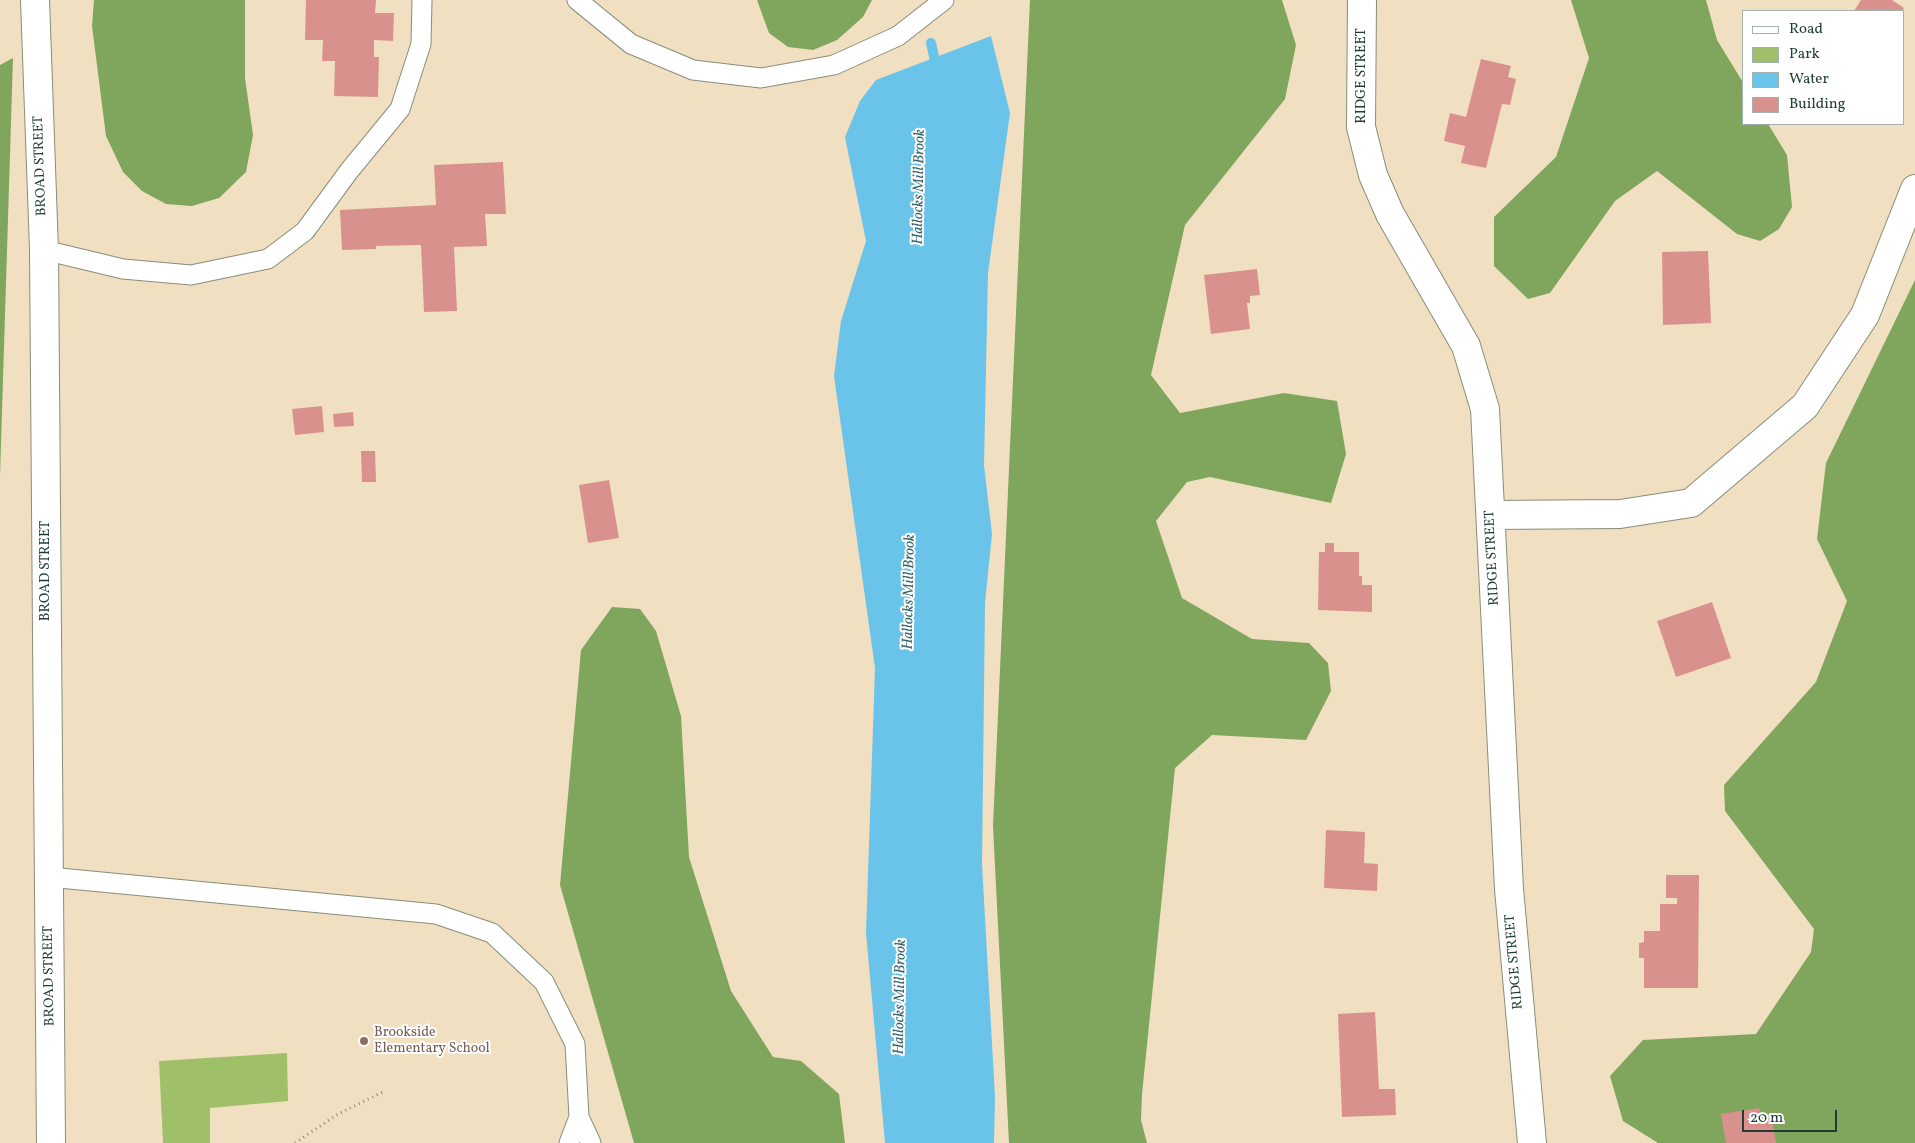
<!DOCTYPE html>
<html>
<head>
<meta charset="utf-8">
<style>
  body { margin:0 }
  #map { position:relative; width:1915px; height:1143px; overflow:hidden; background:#f1dfc1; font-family:Vollkorn,serif }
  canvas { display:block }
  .legend { position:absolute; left:1742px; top:10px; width:162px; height:115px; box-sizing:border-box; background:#fff; border:1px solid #a5b1ae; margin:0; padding:6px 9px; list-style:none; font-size:15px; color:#1f3d34 }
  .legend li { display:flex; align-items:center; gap:10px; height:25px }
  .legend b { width:25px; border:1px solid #a5b1ae }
  .scale { position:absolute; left:1742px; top:1110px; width:95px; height:22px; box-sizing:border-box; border:2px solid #1f3d34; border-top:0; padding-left:6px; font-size:15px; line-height:18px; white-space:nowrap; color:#1f3d34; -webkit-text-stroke:4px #fff; paint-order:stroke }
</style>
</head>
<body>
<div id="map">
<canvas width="1915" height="1143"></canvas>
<ul class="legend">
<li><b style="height:6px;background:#fff"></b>Road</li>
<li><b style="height:14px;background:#9fc068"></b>Park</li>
<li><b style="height:14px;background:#6ac3e8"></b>Water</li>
<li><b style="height:14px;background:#d9918e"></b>Building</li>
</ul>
<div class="scale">20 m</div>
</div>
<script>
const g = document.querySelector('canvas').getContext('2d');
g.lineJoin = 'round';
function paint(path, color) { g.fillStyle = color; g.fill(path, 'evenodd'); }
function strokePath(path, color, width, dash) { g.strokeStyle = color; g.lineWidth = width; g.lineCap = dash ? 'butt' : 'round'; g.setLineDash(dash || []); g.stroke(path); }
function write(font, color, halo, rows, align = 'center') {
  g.font = font + ' Vollkorn,serif'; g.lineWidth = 4; g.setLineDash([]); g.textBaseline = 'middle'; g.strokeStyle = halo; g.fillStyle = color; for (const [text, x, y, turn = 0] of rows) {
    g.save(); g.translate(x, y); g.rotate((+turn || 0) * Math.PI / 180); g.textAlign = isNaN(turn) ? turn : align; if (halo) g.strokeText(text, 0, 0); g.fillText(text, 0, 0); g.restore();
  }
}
paint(new Path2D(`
  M287,1053l1,48 -78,7v35h-47l-4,-82z`), '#9fc068');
paint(new Path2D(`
  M94,0h151v78l8,57 -7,37 -27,26 -27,8 -26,-2 -24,-13 -19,-19 -17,-36 -14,-110z
  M757,0h115l-9,17 -26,23 -24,10 -25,-3 -19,-14z
  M1030,0h252l14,45 -11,54 -100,126 -34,150 29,38 104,-20 53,8 9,53 -15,49 -121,-26 -23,5 -31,39 26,77 70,41 57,4 19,20 3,28 -25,49 -94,-5 -37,33 -33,326 -1,26 6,23h-138l-16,-317z
  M1571,0h135l11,40 27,44v40h24l19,31 5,52 -13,22 -19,12 -23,-7 -80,-63 -42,30 -65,92 -22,6 -34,-33v-49l62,-60 33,-99z
  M13,58l-13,418v-411z
  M1915,280v863h-257l-35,-22 -13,-45 33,-36 113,-6 55,-82 3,-23 -89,-118 -1,-26 92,-103 31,-81 -30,-62 9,-76z
  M612,607l28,2 16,22 25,85 8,141 42,134 42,66 28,4 38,33 6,49h-211l-74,-258 21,-235z`), '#7fa65c');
paint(new Path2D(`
  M991,36l19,77 -22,160 -4,192 8,69 -7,69 -3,261 13,233 -1,46h-109l-19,-210 9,-265 -41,-292 7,-55 25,-80 -21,-104 15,-36 16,-21z`), '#6ac3e8');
strokePath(new Path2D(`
  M931,43l6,27`), '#6ac3e8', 10);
paint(new Path2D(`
  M306,0h70l-1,13h19l-1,28 -19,-1v17h5l-1,40 -44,-1 1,-35h-13l1,-21h-18z
  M1861,0h31l12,8 -2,3h-48z
  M1481,59l30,7 -3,11 8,2 -6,26 -8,-1 -16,64 -25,-5 4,-17 -21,-5 6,-28 16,4z
  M503,162l3,52h-21l2,32 -33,1 3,64 -33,1 -3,-67 -45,1v3l-34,1 -2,-40 96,-5 -2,-40z
  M1708,251l3,72 -48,2 -1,-73z
  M1257,269l3,26 -10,1v7h-3l3,26 -39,5 -7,-59z
  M322,406l2,26 -29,3 -3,-26z
  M353,412l1,14 -20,1 -1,-13z
  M361,451h14l1,31h-14z
  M609,480l10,58 -31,5 -9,-58z
  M1325,543h9v9h25v24h3v9h10v27l-54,-2 1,-58h6z
  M1712,602l19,56 -55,19 -19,-56z
  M1326,830l39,2 -1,31 14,1 -1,27 -53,-3z
  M1666,875h33l-1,113h-54v-30h-5v-15l5,-1v-11h16v-27h17v-6h-11z
  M1375,1012l4,77h16l1,26 -54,2 -4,-103z
  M1759,1108l2,12 11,-2 4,25h-50l-5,-29z`), '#d9918e');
const service = new Path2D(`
  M577,0l54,44 62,26 68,8 73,-13 64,-29 46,-36
  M44,250l79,19 68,6 77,-16 37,-28 44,-60 51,-62 21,-65 1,-44
  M49,877l387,37 56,19 52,49 31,62 4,73
  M569,1143l10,-26 12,26`);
const minor = new Path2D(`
  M1362,0l-1,127 12,48 17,39 76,132 19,63 24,480 23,254
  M1491,515l129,-1 71,-11 114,-97 60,-91 50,-126`);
const tertiary = new Path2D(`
  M35,0l9,250 7,893`);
strokePath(service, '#888e7a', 21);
strokePath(minor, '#888e7a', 30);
strokePath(tertiary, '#888e7a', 30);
strokePath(new Path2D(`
  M295,1143l43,-29 47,-23`), '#888e7a', 3, [1, 4]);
strokePath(service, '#fff', 19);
strokePath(minor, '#fff', 28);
strokePath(tertiary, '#fff', 28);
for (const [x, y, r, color] of [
  [364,1041,5,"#8d6e63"]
]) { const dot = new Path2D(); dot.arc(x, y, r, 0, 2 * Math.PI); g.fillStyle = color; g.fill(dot); strokePath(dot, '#fff', 2); }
write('14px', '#1f3d34', '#fff', [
  ["RIDGE STREET",1362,76,-90],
  ["BROAD STREET",41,166,-92],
  ["RIDGE STREET",1493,558,-93],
  ["BROAD STREET",46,571,-90],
  ["RIDGE STREET",1515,962,-95],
  ["BROAD STREET",50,976,-91]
]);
write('14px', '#785e54', '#fff', [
  ["Brookside",374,1033],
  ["Elementary School",374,1049]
], 'left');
write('italic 15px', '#36656a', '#fff', [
  ["Hallocks Mill Brook",920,187,-89],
  ["Hallocks Mill Brook",910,592,-89],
  ["Hallocks Mill Brook",901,997,-89]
]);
</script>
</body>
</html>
